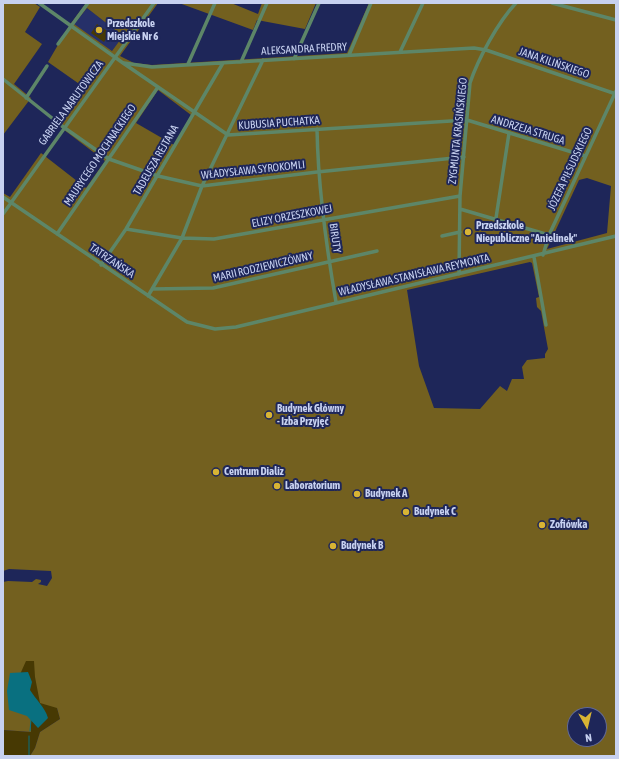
<!DOCTYPE html>
<html>
<head>
<meta charset="utf-8">
<style>
  body { margin:0 }
  #map { position:relative; width:619px; height:759px; overflow:hidden; background:#1e2659; font-family:"Asap Condensed",sans-serif }
  canvas { display:block }
  .frame { position:absolute; inset:0; border:4px solid #c7d1f0; pointer-events:none }
  .north { position:absolute; left:567px; top:707px; width:40px; height:40px; box-sizing:border-box; background:#1e2659; border:1px solid #626a95; border-radius:50%; rotate:172deg; font-size:11px; font-weight:700; line-height:16px; text-align:center; color:#c7d1f0 }
  .north::after { content:''; display:block; margin:auto; width:14px; height:18px; background:#d8b434; clip-path:polygon(50% 0,100% 100%,50% 72%,0 100%) }
</style>
</head>
<body>
<div id="map">
<canvas width="619" height="759"></canvas>
<div class="frame"></div>
<div class="north">N</div>
</div>
<script>
const g = document.querySelector('canvas').getContext('2d');
g.lineJoin = 'round';
function paint(path, color) { g.fillStyle = color; g.fill(path, 'evenodd'); }
function strokePath(path, color, width, dash) { g.strokeStyle = color; g.lineWidth = width; g.lineCap = dash ? 'butt' : 'round'; g.setLineDash(dash || []); g.stroke(path); }
function write(font, color, halo, rows, align = 'center') {
  g.font = font + ' "Asap Condensed",sans-serif'; g.lineWidth = 4; g.setLineDash([]); g.textBaseline = 'middle'; g.strokeStyle = halo; g.fillStyle = color; for (const [text, x, y, turn = 0] of rows) {
    g.save(); g.translate(x, y); g.rotate((+turn || 0) * Math.PI / 180); g.textAlign = isNaN(turn) ? turn : align; if (halo) g.strokeText(text, 0, 0); g.fillText(text, 0, 0); g.restore();
  }
}
paint(new Path2D(`
  M87,8l36,28 -11,15 -38,-26z`), '#263069');
paint(new Path2D(`
  M97,24l13,9 -6,9 -13,-9z
  M25,661h10v16l22,31 3,11 -20,13 -5,16 -5,8h-27v-26l28,2 -18,-42z`), '#473903');
paint(new Path2D(`
  M3,3h31l6,4 -15,25 17,12 -28,40 17,14 -28,37z
  M86,3h72l-38,53 14,7 18,2 195,-12 22,-50h247v753h-586l5,-8 5,-16 20,-13 -3,-11 -17,-5 -5,-26 -1,-16h-8l-13,29 18,24v18l-28,-2v-148l5,-1 24,1 4,-3 5,1v2l-3,2 9,2 5,-8 -1,-7 -42,-2 -6,2v-378l7,4 31,-44 45,35 19,-27 -46,-35 26,-38 -37,-26 21,-36zM87,8l36,28 -11,15 -38,-27zM158,90l33,25 -17,30 -38,-22zM587,178l24,8 -4,47 -60,16 32,-69zM530,262l2,1 7,34 -3,1 1,9 4,4 7,38 -3,5v4l-18,2 -5,7 2,12h-12l-5,12 -7,-5 -20,23 -46,-1 -15,-42 -12,-76zM575,715h24v24h-24z
  M179,3h52l27,11 4,-11h54l-11,26 -48,-9 -4,10z`), '#73601f');
paint(new Path2D(`
  M28,672l4,10 -2,8c6,10 15,17 18,28l-10,10 -11,-12 -18,-6 -2,-19 3,-18z`), '#097080');
strokePath(new Path2D(`
  M30,731l1,-11
  M29,736v20`), '#097080', 1);
strokePath(new Path2D(`
  M39,3l84,60 105,72 239,-15 118,36
  M552,3l64,17
  M58,44l30,-41
  M400,52l23,-49
  M349,55l22,-52
  M294,59l25,-56
  M241,62l26,-59
  M124,63l28,4 322,-19 12,2 130,44
  M188,64l27,-61
  M3,79l59,47 47,33 49,17 44,10 115,-14 147,-15
  M26,98l21,-32
  M317,129c1,58 9,116 19,173
  M3,197l184,125 28,7 21,-2 380,-91
  M460,209l89,26
  M3,214l151,-211
  M496,218l13,-85
  M126,229l56,9 32,1 246,-43
  M57,234l101,-147
  M442,236l18,-4
  M543,255l6,-20 67,-144
  M534,257l12,68
  M101,265l25,-36 97,-166
  M459,274l1,-78 10,-113c8,-24 28,-61 46,-80
  M152,289l61,-1 164,-37
  M148,296l34,-58 20,-52 61,-126`), '#5d8668', 3.5);
for (const [x, y, r, color] of [
  [99,30,4,"#d8b434"],
  [468,232,4,"#d8b434"],
  [269,415,4,"#d8b434"],
  [216,472,4,"#d8b434"],
  [277,486,4,"#d8b434"],
  [357,494,4,"#d8b434"],
  [406,512,4,"#d8b434"],
  [542,525,4,"#d8b434"],
  [333,546,4,"#d8b434"]
]) { const dot = new Path2D(); dot.arc(x, y, r, 0, 2 * Math.PI); g.fillStyle = color; g.fill(dot); strokePath(dot, '#1e2659', 1.5); }
write('bold 11px', '#c7d1f0', '#1e2659', [
  ["Przedszkole",107,24],
  ["Miejskie Nr 6",107,37],
  ["Przedszkole",476,226],
  ["Niepubliczne \"Anielinek\"",476,239],
  ["Budynek Główny",277,409],
  ["- Izba Przyjęć",277,422],
  ["Centrum Dializ",224,472],
  ["Laboratorium",285,486],
  ["Budynek A",365,494],
  ["Budynek C",414,512],
  ["Zofiówka",550,525],
  ["Budynek B",341,546]
], 'left');
write('11px', '#c7d1f0', '#1e2659', [
  ["ALEKSANDRA FREDRY",304,49,-3],
  ["JANA KILIŃSKIEGO",554,63,19],
  ["GABRIELA NARUTOWICZA",71,103,-54],
  ["KUBUSIA PUCHATKA",279,123,-4],
  ["ANDRZEJA STRUGA",528,130,17],
  ["ZYGMUNTA KRASIŃSKIEGO",458,131,-84],
  ["MAURYCEGO MOCHNACKIEGO",100,155,-56],
  ["TADEUSZA REJTANA",156,160,-60],
  ["JÓZEFA PIŁSUDSKIEGO",570,169,-65],
  ["WŁADYSŁAWA SYROKOMLI",253,170,-6],
  ["ELIZY ORZESZKOWEJ",292,216,-11],
  ["BIRUTY",335,238,82],
  ["TATRZAŃSKA",112,261,34],
  ["MARII RODZIEWICZÓWNY",263,267,-13],
  ["WŁADYSŁAWA STANISŁAWA REYMONTA",414,275,-13]
]);
</script>
</body>
</html>
